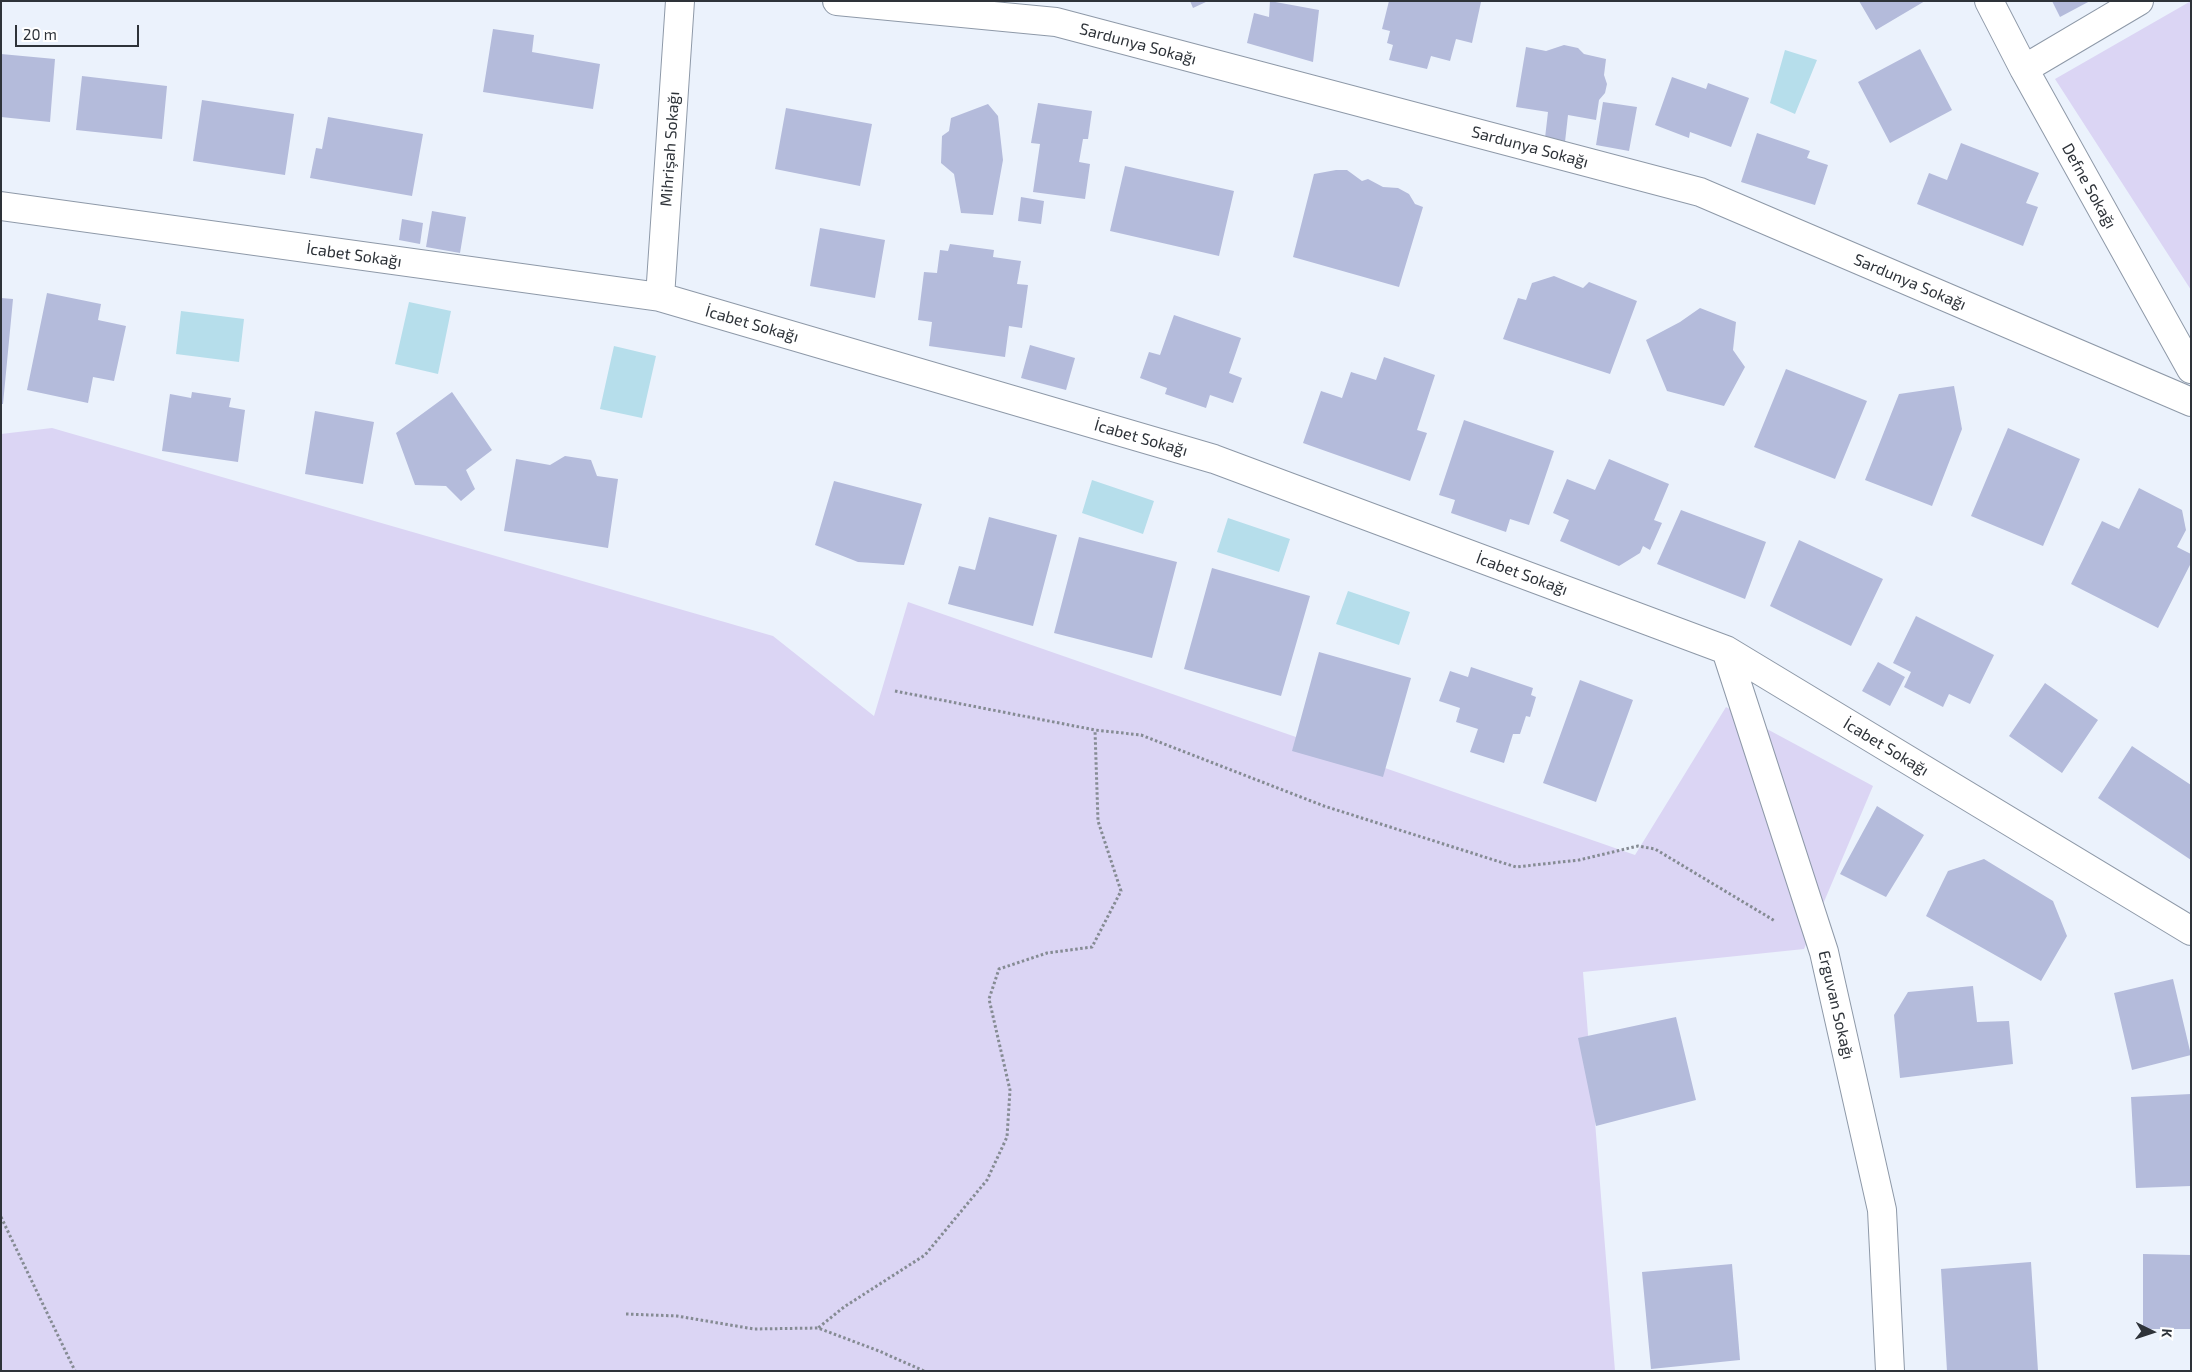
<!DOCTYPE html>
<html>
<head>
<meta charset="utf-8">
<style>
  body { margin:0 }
  #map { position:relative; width:2192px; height:1372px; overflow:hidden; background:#ebf2fc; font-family:"Exo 2",sans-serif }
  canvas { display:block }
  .frame { position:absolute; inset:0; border:2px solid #2e3339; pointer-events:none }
  .north { position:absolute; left:2127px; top:1307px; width:50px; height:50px; -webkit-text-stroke:4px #fff; paint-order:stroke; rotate:94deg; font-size:14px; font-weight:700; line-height:20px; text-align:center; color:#2e3339 }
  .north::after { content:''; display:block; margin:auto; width:18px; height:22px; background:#2e3339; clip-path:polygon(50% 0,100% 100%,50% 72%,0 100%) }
  .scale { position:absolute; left:15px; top:25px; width:124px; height:22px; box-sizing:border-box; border:2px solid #2e3339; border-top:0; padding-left:6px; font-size:15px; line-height:18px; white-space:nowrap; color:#2e3339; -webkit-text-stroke:4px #fff; paint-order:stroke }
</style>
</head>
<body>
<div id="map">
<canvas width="2192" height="1372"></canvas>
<div class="frame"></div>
<div class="north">K</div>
<div class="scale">20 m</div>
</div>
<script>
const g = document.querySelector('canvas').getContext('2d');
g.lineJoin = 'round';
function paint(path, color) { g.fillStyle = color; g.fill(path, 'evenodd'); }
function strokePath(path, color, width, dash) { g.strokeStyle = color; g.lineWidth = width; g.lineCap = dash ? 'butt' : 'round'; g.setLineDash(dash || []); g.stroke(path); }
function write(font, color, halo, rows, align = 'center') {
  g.font = font + ' "Exo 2",sans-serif'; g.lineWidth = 4; g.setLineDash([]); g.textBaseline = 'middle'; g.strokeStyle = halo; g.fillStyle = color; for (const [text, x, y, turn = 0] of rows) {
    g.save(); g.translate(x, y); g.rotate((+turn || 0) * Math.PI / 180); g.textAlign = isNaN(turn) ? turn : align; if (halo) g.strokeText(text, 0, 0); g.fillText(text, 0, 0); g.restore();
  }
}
paint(new Path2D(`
  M2191,1v289l-136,-211z
  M52,428l721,208 101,80 34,-114 727,253 91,-148 147,79 -69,163 -221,23 32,399h-1614v-937z`), '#dbd5f4');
paint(new Path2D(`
  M1785,50l32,10 -22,54 -25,-11z
  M409,302l42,9 -13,63 -43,-10z
  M181,311l63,8 -5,43 -63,-8z
  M614,346l42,10 -14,62 -42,-9z
  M1092,480l62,21 -11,33 -61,-21z
  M1228,518l62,21 -11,33 -62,-20z
  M1348,591l62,21 -11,33 -63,-21z`), '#b6deeb');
paint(new Path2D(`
  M1190,1h18l-15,7z
  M1270,1l49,9 -6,52 -66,-19 7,-30 15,4z
  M1389,1l92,1 -9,41 -16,-4 -6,22 -19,-5 -4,13 -38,-9 4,-15 -6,-2 3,-12 -8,-2z
  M1859,1h66l-49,29z
  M2052,1h38l-30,16z
  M493,29l41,6 -2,17 68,12 -7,45 -110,-17z
  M1564,45l14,3 6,6 22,5 -2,16 3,9 -2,9 -6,7 -3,20 -28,-5 -3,27 -20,-4 3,-26 -32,-5 10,-60 20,4z
  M1920,49l32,61 -62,33 -32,-61z
  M1,54l54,5 -5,63 -49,-5z
  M82,76l85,10 -5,53 -86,-9z
  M1672,77l34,12 2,-6 41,15 -18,49 -41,-15 -1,6 -34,-13z
  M202,100l92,14 -9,61 -92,-14z
  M1603,102l34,5 -8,44 -33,-6z
  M1038,103l54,8 -4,28h-5l-4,23 11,2 -5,35 -52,-7 7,-48 -9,-1z
  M988,104l10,12 5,44 -10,55 -32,-2 -7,-39 -13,-11 1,-27 7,-5 2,-13z
  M786,108l86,16 -12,62 -85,-17z
  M328,117l95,17 -11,62 -102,-18 6,-30 6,1z
  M1757,133l53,18 -3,7 21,7 -13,40 -74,-23z
  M1961,143l78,30 -13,30 12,4 -15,39 -106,-42 12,-31 18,7z
  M1125,166l109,25 -15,65 -109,-25z
  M1336,170h11l15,11 6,-2 15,8 15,1 11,6 6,10 8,3 -24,80 -106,-30 21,-83z
  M1021,197l23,4 -3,23 -23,-3z
  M432,211l34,6 -6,36 -34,-6z
  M402,219l21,4 -3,21 -21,-4z
  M820,228l65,12 -10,58 -65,-12z
  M950,244l44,6 -1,7 28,4 -4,23 11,1 -6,43 -13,-2 -4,31 -76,-11 3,-24 -14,-2 6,-48 13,1 3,-23 8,1z
  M1554,276l29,12 6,-6 48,19 -27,73 -107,-35 15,-41 8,2 6,-17z
  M47,293l54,11 -3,16 28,6 -12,55 -21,-4 -5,26 -61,-13z
  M1,298l12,1 -10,105h-2z
  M1700,308l36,14 -3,28 12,17 -21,39 -57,-15 -21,-51 34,-18z
  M1174,315l67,23 -12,35 13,5 -9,25 -23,-8 -4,13 -41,-14 2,-6 -27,-10 9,-26 11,3z
  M1030,345l45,13 -9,32 -45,-12z
  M1384,357l51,18 -18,55 10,3 -17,48 -107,-38 18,-52 21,7 9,-26 25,8z
  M1786,369l81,32 -32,78 -81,-32z
  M1954,386l8,43 -30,77 -67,-26 34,-86z
  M192,392l39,6 -2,9 16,3 -7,52 -76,-11 8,-57 21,4z
  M452,392l40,58 -26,20 9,19 -14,12 -15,-15 -31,-1 -19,-52z
  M315,411l59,11 -11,62 -58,-10z
  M1464,420l90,31 -25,74 -19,-6 -4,13 -55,-19 4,-13 -16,-5z
  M2008,428l72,31 -37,87 -72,-30z
  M565,456l26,4 6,16 21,3 -10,69 -104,-17 12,-72 34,6z
  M1609,459l60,25 -15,36 8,3 -12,27 -7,-4 -3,7 -21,13 -59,-25 9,-21 -16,-7 14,-34 28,11z
  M834,481l88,23 -18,61 -46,-3 -43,-17z
  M2139,488l43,22 4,20 -9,17 14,7v9l-33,65 -87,-44 31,-63 17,8z
  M1681,510l85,32 -21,57 -88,-35z
  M989,517l68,18 -24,91 -85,-22 11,-38 16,4z
  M1079,537l98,25 -25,96 -98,-25z
  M1799,540l84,39 -32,67 -81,-40z
  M1212,568l98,28 -29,100 -97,-27z
  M1916,616l78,39 -24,49 -21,-10 -6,13 -39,-20 7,-15 -18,-9z
  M1319,652l92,26 -28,99 -91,-26z
  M1878,662l27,15 -15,29 -28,-15z
  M1471,667l62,21 -2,7 5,2 -6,20 -4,-1 -6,18h-7l-9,29 -34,-11 8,-23 -22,-7 4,-14 -21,-7 11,-30 18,6z
  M1580,680l53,20 -37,102 -53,-19z
  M2045,683l53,37 -36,53 -53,-37z
  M2132,746l59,39v75l-93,-62z
  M1877,806l47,29 -38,62 -46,-23z
  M1984,859l69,42 14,35 -26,45 -115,-65 22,-45z
  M2173,979l18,76 -59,15 -18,-77z
  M1973,986l4,36 32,-1 4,43 -113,14 -6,-63 14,-23z
  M1676,1017l20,83 -100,26 -18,-88z
  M2191,1094v92l-55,2 -5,-91z
  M2143,1254l48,1v74h-48z
  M2031,1262l7,109h-91l-6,-102z
  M1732,1264l8,96 -89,9 -9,-97z`), '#b4bbdb');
const street = new Path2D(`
  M837,1l219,21 644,170 491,210
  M1989,1l35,68 167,300
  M2024,69l115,-68
  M1,206l659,91 554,162 512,191 465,281
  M660,297l20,-296
  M1726,650l98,302 58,258 8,161`);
strokePath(street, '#8e99a8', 30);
strokePath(new Path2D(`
  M895,691l200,39 46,5 183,71 192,61 63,-7 59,-14 17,3 120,72
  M1,1217l74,154
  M626,1314l51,2 77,13 64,-1
  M924,1371l-45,-20 -61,-23 26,-21 81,-52 62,-75 20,-43 3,-47 -21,-91 10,-30 48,-16 45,-6 29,-56 -23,-70 -3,-91`), '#858b93', 3, [2.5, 2.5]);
strokePath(street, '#fff', 28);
write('16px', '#2e3339', '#fff', [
  ["Sardunya Sokağı",1138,44,15],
  ["Sardunya Sokağı",1530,147,15],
  ["Mihrişah Sokağı",670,149,-86],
  ["Defne Sokağı",2089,186,61],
  ["İcabet Sokağı",354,255,8],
  ["Sardunya Sokağı",1910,282,23],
  ["İcabet Sokağı",752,324,16],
  ["İcabet Sokağı",1141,438,16],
  ["İcabet Sokağı",1522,574,20],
  ["İcabet Sokağı",1886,747,31],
  ["Erguvan Sokağı",1836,1005,77]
]);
</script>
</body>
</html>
